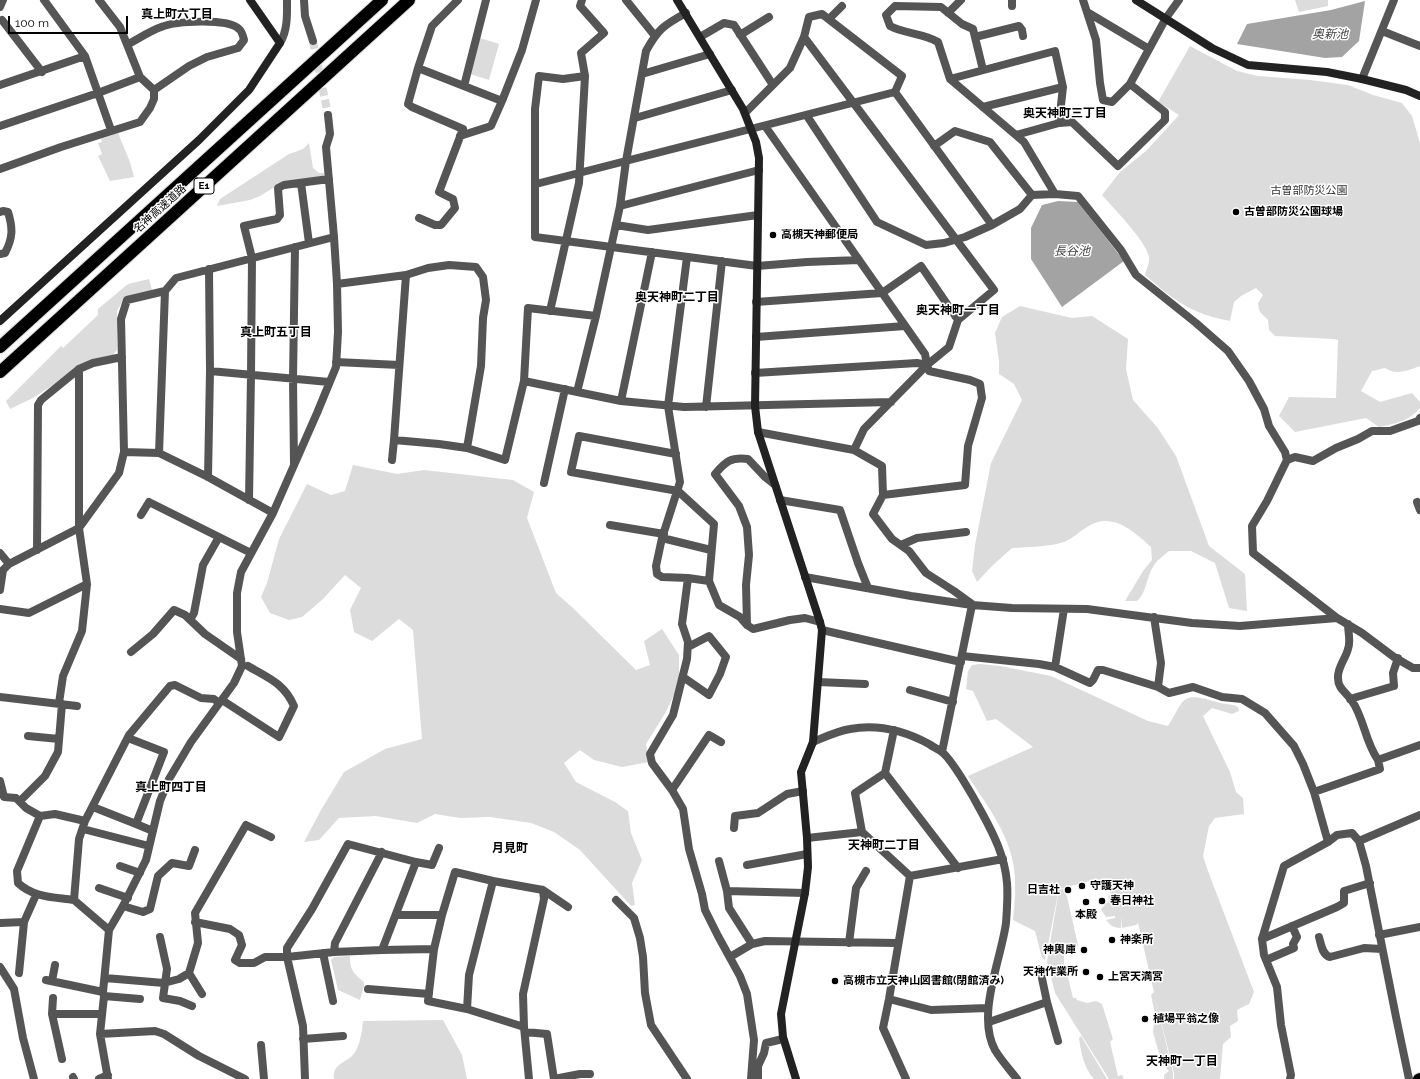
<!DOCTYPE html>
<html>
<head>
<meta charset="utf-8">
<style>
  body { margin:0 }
  #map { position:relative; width:1420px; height:1079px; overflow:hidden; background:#fff; font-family:Raleway,sans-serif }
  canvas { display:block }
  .scale { position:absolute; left:8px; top:16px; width:120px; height:18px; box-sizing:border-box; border:2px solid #000; border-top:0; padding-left:5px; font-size:12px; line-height:14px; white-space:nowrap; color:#000; -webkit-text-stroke:3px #fff; paint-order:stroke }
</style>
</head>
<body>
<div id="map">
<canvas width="1420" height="1079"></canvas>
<div class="scale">100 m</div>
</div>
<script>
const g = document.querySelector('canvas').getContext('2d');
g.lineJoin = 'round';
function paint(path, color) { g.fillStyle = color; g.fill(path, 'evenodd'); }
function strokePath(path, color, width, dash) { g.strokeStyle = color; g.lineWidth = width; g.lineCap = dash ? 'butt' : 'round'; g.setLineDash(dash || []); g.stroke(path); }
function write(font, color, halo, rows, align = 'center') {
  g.font = font + ' Raleway,"Noto Sans JP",sans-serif'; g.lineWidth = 3; g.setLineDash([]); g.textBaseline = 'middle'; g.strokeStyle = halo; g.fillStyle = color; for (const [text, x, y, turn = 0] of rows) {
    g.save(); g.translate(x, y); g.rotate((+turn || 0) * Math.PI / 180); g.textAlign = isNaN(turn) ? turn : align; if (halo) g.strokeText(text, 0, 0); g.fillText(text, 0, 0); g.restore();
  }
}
paint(new Path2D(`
  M1295,0h33v6l-29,6z
  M480,38l19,6 -10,36 -19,-6z
  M1190,46l47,25 21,5 52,4 38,5 25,10 29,8 10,13 8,27v223c-11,4 -24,10 -35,2l-13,3 -11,20 19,11 32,-9 8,9v6c-11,13 -24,16 -41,19l-13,-9 -71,14 -16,-16 10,-19 47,1 2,-58 -4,-1 -59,-3 -6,-6 -1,-10c-7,-8 -9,-6 -10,-17l5,-8 -7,-7 -15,8 -7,6 -4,19c-38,-7 -57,-21 -85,-46 1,-5 5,-13 4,-18 -3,-16 -35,-48 -47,-62l18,-23 26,-21 33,-36 -21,-13z
  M118,133l12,29 4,15 -24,4 -12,-25 4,-2 -4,-11 4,-1 -1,-3z
  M309,143l4,25 6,5h5v2l-2,3 -39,4 -23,14 -10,4 -33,6 3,-7 69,-45 14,-5z
  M149,279l3,11 -27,7 -8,14v39l-4,5 -20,4 -60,39 -23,11 -4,-8 55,-55 2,2 35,-33v-6l30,-25z
  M1020,306l52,12 20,-2 36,23 -2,30 7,31 24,27 19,29 33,90 36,28 2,37 -18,-3 -14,-45 -24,-12h-22c-6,5 -13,10 -16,16 -7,11 -6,25 -16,34h-12l18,-30 9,-11 -1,-13c-18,-16 -39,-36 -64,-20 -7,4 -15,12 -23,15 -17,5 -34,5 -52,6l-20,18 -15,16 -5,-11 3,-26 16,-82 31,-63 -8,-16 -15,-10v-13l-4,-28 7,-16z
  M353,465l44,9 27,-4 89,10 21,12 -7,26 29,75 17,15 63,62 14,-5 -6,-24 18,-12 17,26v29l-13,28 -20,32 3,18 -27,5 -28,-7 -14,-10 -16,13 12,19 39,20 13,9 3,22 11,27 -10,23 3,22 -4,1 -51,-56 -26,-18 -23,-9 -41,-6 -30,1 -25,-4 -18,9 -41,-7 -37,2 -20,22 -15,2 17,-32 23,-38 41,-23 37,-10 -9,-109 -14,-11 -27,22 -18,-9 -4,-22 11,-22 -16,-13 -22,24 -21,18 -13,3 -19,-7 -9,-16 6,-14 12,-44 28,-55 24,11 14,-4z
  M980,664l20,2 51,10 97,45 20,5c17,-27 12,-35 49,-24 7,3 14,1 21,5l1,4 -7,3 -20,-6 -9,8 27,56 6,20 7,6 1,16 -29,4 -6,8 -6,30 5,15 46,121 -5,12 -12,6 1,11 -8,5 1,11 -8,7 -3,35h-46v-6l-20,-80 19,80v6h-9v-4l5,-4 -7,-7 -9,-32 2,-18 -4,-19 3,-3 -16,-69 -2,2 -14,3v-12l-1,12c-7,0 -10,-2 -15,-8l9,-2v-2l-9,1 -5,-8 8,-8 -1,-5 3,-3 -9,-10 -8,-3 -35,9 -14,71 -3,-2 -7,-27 -22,-11c2,-21 4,-42 -1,-62 -7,-30 -28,-57 -44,-82l65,-29 -37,-28 -9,2 -14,-30 -7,-2 2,-18 4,-6z
  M1065,888l13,57 -4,7 -10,2v12l2,3 7,29h3l1,2 10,3 9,-2 6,3 11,35 -3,3 8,34 4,-1 2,4h-15l-54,-86 -8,-32 12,-71z
  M350,956c0,14 3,17 14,26v4l-4,14 -22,-10 -7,-30 3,-3z
  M443,1020l19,35 5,24h-133c-2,-15 11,-16 19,-24 7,-9 9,-23 10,-34z
  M1081,1036l26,43h-13c-10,-11 -13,-26 -15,-41z`), '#dcdcdc');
paint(new Path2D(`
  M1365,1l-6,40 -17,16 -17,1 -88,-14 10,-20 84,-14z
  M1058,201l20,1 46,59 -62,46 -31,-48v-31l11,-23z`), '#a3a3a3');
strokePath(new Path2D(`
  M313,41l15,74`), '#d9d9d9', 8, [8, 4]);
const primary = new Path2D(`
  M1418,1079l2,-1`);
const highway = new Path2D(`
  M0,347l382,-347
  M0,372l409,-372`);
strokePath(primary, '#dbdbdb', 12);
strokePath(highway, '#dbdbdb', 14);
strokePath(new Path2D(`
  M44,0l41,56 26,74
  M99,0l21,27 20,50
  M304,0l1,16 8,25
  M626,0l29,36
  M1083,0l13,40 4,43 3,17 9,2 18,-18 36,-66 13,-18
  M1012,6v-6
  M0,7l3,-7
  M1087,12l62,37
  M948,13l13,-13
  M829,19l13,-13
  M2,20l40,52
  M1382,31l38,15
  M740,35l29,-18
  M700,37l24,-14 10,2 39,60
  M804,37l190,253 -36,30 -9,27 -22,18 -63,64 -10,21
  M975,37l44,-11 3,4 1,6
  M280,43c8,-13 7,-29 7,-43
  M128,44c10,-5 22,-13 33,-17 15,-6 66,-9 78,2 3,2 4,7 5,11l-6,8 -31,9 -18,9 -35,24
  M418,68l84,33 20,-51 14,-50
  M983,70l-10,-41 -11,-5 -21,-17 -46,-1 -9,9 4,11c15,8 33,7 48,16l12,37 74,63 31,52
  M642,74l68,-20
  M585,76l-22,3 -24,-3 -4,33v128l222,29 50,-4 52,-2
  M950,79l105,-28 8,36 -4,36
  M1362,79l32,-79
  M0,85l85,-29
  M464,86l22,-86
  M895,92l97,133
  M983,107l80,-20
  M745,113l45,-45 14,-31 5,-20 13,-3 80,62 -7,16
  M807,116l70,106 49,23 18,-2 21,-6 27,-12 28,-16 12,-14 23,-1 23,2 43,54 15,25 60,48 32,28 21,30 15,28 5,17 16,26 2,8 8,-3 18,4 23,-13 22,-9 14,-8h18l28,-10 2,-3
  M635,118l97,-28
  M0,126l98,-33 42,-16 14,13v9l-4,9 -10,14 -79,25 -61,22
  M765,126l160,228 2,11 2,6 41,9 10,4 2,14 -14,48 -3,39 -82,10
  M1016,135l43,-12 13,-1 46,44 47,-46v-8l-35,-28
  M460,136l31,-10 11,-25
  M934,146l21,-15 35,11 42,53
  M301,183l8,60
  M536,184l359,-92
  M620,206l139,-36
  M0,212l3,-1 5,1c5,16 5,26 -3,41l-5,1
  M419,218l16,7h6l14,-17 -2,-9 -14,-7 24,-63 -51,-22 -4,-3 10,-36 14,-42 26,-26
  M616,225l32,5 110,-15
  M687,257l-19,149 12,76 -18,56 -6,28 1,8 5,3 26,1 21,3 10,24 21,12 7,8 6,4 37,-9 15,-2 15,4
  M406,275l-12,165 45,4 28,4 38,12 19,-79 4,-73 68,8
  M337,284l69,-9 22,-7 21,-3 27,2 7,10 3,23 -3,18 -2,48 -14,82
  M756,302l126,-9 39,-27 37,54
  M550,311l29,-128 6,-107 -4,-23 23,-20 -24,-27 2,-6
  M756,337l149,-11
  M336,362l63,3
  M210,371l119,11
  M755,373l162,-10 10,2
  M524,381l97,20 63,6 207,-5
  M577,392l19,-76 24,-110 6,-45 20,-110c12,-22 18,-26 40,-38
  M621,401l31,-149
  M706,407l16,-146
  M758,432l96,18 28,16 1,29 -10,19 19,25 17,12 17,22 28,18 18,13
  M124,452l35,1 49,24 65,36
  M159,453l6,-162
  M676,454l-97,-18 -8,36 107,19 36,33 -5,57
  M392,460l2,-20
  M1287,460l-20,41 -15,25 1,27 84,65 25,15 32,24 19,11h7
  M294,464l-1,-85 2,-132
  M208,477l2,-106 -1,-102
  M544,483l21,-94
  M249,500l2,-125 1,-117 -8,-32 33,-7 3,-4 -2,-27 6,-3 45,-6
  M780,500l60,10 18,53 10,25
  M1417,502l3,8
  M141,515l8,-13 102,51
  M610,525l54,9
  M662,538l49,12
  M901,545l16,-7 49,-6
  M37,550l1,-145 3,-5 38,-31 14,-6 29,-6
  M0,553l9,11
  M805,577l106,19 61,9 40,3 75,1 105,14 48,3 97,-8
  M688,578l-6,46 6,18 -1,17 -14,56 -23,39 2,9 20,27 11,19 6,40 13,45 3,16 13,26 22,40 7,18 7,46 -3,39
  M0,590l3,-20 6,-6 70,-36 40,-55 5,-21 -3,-133 6,-19 38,-9 11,-13 158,-41
  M0,609l29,4 58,-29
  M1154,617l7,46 -3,24
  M190,620l4,-7 9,-48 16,-28
  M1348,624c0,8 3,18 0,25 -2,9 -11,19 -10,29 0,11 8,14 14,23 12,17 13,41 26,59
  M747,625l-1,-40 3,-30 -2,-28 -8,-21 -24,-32c11,-13 16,-17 33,-15l17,18 10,8
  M822,630l139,32
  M131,652l22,-18 21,-24 11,5 20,19 36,25
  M962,656l77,8 16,3 35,16 3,-3 5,-10h5l55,17 11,6 24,-6 29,10 20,2 23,14 29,33 9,18 11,28
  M1055,667l9,-58
  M683,677l26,18 11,-21 6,-17 -17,-21 -21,11
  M818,682l47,2
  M910,690l43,12
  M0,697l77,9
  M1350,699l44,-13 -1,-13 5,-15
  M222,700l57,37 4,-8 11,-23c-10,-23 -26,-28 -46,-40
  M59,703l4,-27 19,-45 5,-47 -8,-56v-159
  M894,730l-9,43 73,95
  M28,736l31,3
  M813,742c12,-5 24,-11 37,-13 27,-5 55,2 79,15 4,3 9,5 13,8 11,9 32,46 40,61 12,22 23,44 25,70 1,13 0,27 -1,40 -5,37 -30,92 -11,127 6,10 15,20 22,29
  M942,752l30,-147
  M0,781l4,16 12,1 10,10 14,8 15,-2 30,7
  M672,790l37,-55 12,7
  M20,801l25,-25 13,-24 4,-48
  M93,807l43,17 28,-72 -36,-14
  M40,816l-23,55 1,12c16,15 36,14 56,17
  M136,824l17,7
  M734,828l1,-12 23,-3 29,-19 16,-3
  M83,829l66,17
  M862,832l-7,-39 30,-20
  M807,838l55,-6 48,44
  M1359,841l61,-26
  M1328,842l-14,-50 66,-23 -2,-9 42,-15
  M719,861l8,30 2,17 23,36
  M416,862l16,3 7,-17
  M747,865l60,-11
  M120,866l20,7
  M910,876l93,-17
  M493,881l50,9 1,9 -21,95 1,33
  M99,888l29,10
  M543,890l25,17
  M727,891l78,2
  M616,900l18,18 6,20 3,19 2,36 6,32 36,54
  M123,906l20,6 7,-3 8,-33 14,-13 17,3 6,-16
  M396,915h46l13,-43 38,9 -24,94 -2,34 57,18 5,52
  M442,915l-8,34 -6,52 39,8
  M195,922l35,7 9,6 3,10 -7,15 5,3h14l11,-6h22l47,-5 1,-9 47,-91
  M0,923l24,-1
  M109,930l-35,-30 5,-61 6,-18 44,-86 41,-49 5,-1 26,13 13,1 5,4
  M1379,935l41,-8
  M160,937l7,32 -4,29 17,3 12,5
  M1319,937c2,7 3,18 11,20l34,-9 18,1
  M1262,939l75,-32 7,-4v-12l26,-8
  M849,943l7,-55 10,-17
  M382,950l52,-1
  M323,953l10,48
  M730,957l22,-13 13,-3 132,2
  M1266,960l28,-12 -1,-4 4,-7 -5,-11
  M0,967l14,22 9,49 11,41
  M1040,969l7,33
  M19,973l5,-51 12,-27
  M189,973l13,21
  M105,978l59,5 15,-4 10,-6 9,-30 -3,-30 51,-88 25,12
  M46,980l57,12
  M52,981l3,-16
  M368,989l61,5
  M104,996l36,3
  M53,998l-1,16 10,45
  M889,999l42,11 57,-2
  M52,1014h49
  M989,1022l58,-20 11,39
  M525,1032l22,2 7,45 26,-5h10
  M100,1034l55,-3 9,3 35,22 46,23
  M303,1039l40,-3
  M261,1045l3,34
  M73,1077l1,2
  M99,1079l9,-4
  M108,1079l-8,-45 4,-38 -1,-4 6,-62 14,-24 23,-46 14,-59 9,-22 22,-37 43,-59 8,-17 -5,-34v-39l4,-21 32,-59 44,-100 19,-46 2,-35 -1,-48 -3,-47 -8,-90 4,-13 -2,-19
  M305,1079l-2,-53 -16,-69v-9l25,-39 36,-65 68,18 -34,88 -48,2
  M758,1079v-13l6,-13 2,-10 17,-4
  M906,1079l-23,-51 6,-29 21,-123
  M1290,1079l1,-4 -10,-50 -4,-38 -13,-32 -2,-16 22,-73 44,-24 9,-7 15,-2 7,8 7,25 30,151 13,62`), '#555', 8);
strokePath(new Path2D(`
  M677,0l66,109 13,33 3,16 -4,248 3,26 62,190 2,8 -9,112 -12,30 6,66 1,29 -3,26 -24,121 2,23 13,42
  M1136,0l76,48 36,17 79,7 35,7 44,11 14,6
  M0,321l199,-181 50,-50 31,-47 -30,-43`), '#222', 8);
strokePath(primary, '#000', 10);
strokePath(highway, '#000', 12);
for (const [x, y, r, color] of [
  [1236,212,4,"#000"],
  [773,235,4,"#000"],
  [1082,886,4,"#000"],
  [1068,890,4,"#000"],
  [1102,901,4,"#000"],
  [1086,902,4,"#000"],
  [1112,940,4,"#000"],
  [1084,950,4,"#000"],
  [1086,972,4,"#000"],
  [1100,977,4,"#000"],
  [835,981,4,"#000"],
  [1145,1019,4,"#000"]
]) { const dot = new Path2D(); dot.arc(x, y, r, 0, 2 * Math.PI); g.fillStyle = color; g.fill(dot); strokePath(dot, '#fff', 1.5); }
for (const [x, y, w] of [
  [204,186,20]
]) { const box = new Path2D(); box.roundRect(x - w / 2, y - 8, w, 16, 3); g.fillStyle = '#fff'; g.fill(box); strokePath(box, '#000', 1); }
write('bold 10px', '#000', null, [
  ["E1",204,186]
]);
write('11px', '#333', '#fff', [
  ["古曽部防災公園",1309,191]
]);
write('11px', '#000', '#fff', [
  ["名神高速道路",160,209,-42]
]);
write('bold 11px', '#000', '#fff', [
  ["古曽部防災公園球場",1244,212],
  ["高槻天神郵便局",781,235],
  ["守護天神",1090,886],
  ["日吉社",1060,890,"right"],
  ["春日神社",1110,901],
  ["本殿",1086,915,"center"],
  ["神楽所",1120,940],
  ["神輿庫",1076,950,"right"],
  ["天神作業所",1078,972,"right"],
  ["上宮天満宮",1108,977],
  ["高槻市立天神山図書館(閉館済み)",843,981],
  ["植場平翁之像",1153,1019]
], 'left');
write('bold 12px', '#000', '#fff', [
  ["真上町六丁目",177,14],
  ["奥天神町三丁目",1065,113],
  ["奥天神町二丁目",677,297],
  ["奥天神町一丁目",958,310],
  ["真上町五丁目",276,332],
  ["真上町四丁目",171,787],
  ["天神町二丁目",884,845],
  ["月見町",510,848],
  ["天神町一丁目",1182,1061]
]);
write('italic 12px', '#444', '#fff', [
  ["奥新池",1330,34],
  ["長谷池",1072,251]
]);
</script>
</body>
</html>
